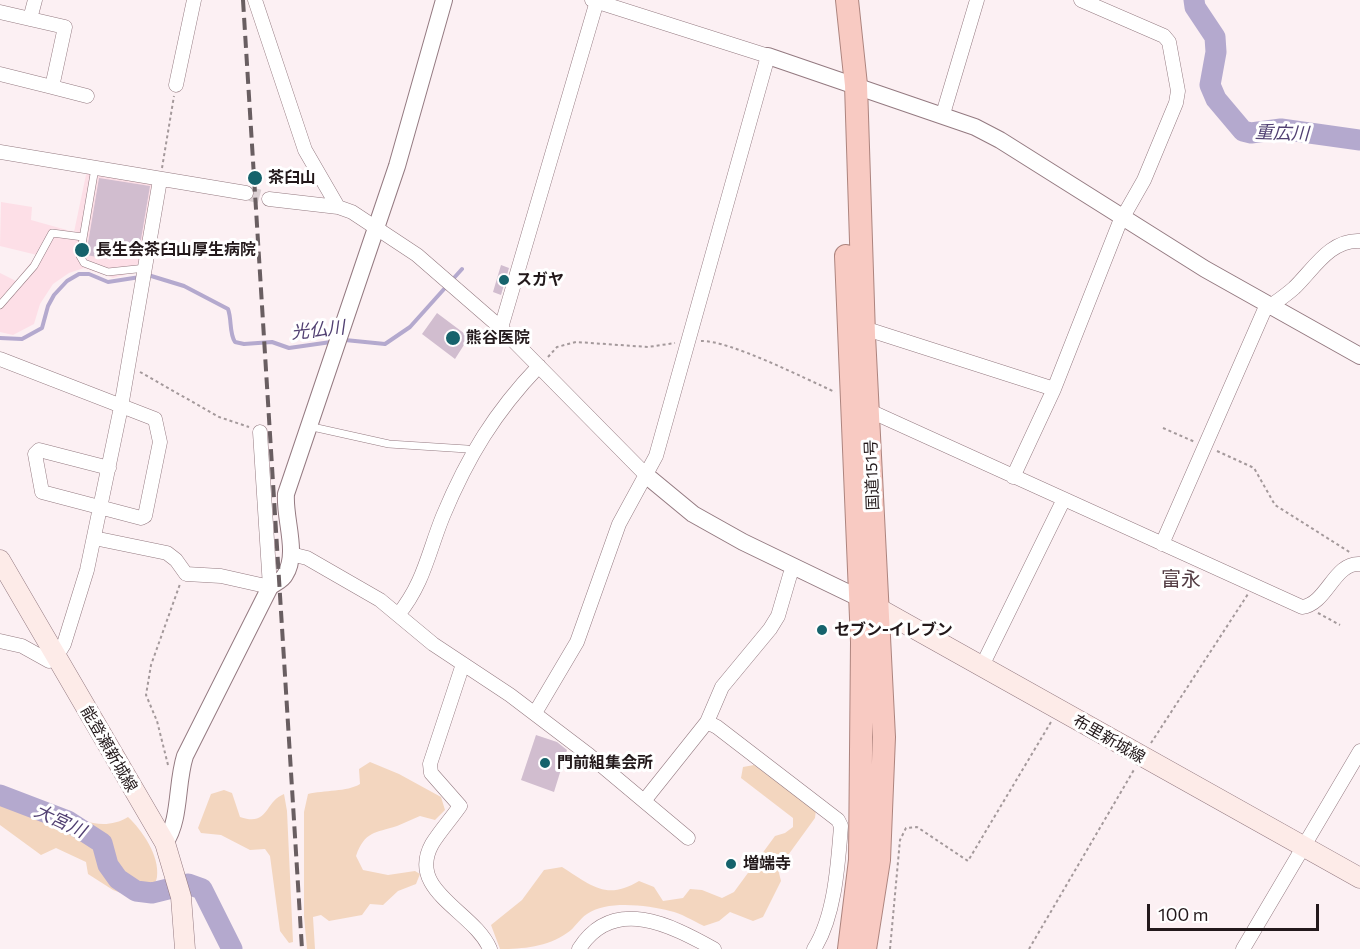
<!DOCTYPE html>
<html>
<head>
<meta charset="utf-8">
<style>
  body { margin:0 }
  #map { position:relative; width:1360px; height:949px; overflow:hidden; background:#fcf0f3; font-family:Commissioner,sans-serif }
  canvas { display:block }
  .scale { position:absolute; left:1147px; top:904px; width:172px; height:27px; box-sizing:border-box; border:3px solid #23191b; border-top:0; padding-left:8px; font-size:18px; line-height:21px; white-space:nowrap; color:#23191b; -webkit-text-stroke:4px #fff; paint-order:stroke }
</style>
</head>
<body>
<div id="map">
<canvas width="1360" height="949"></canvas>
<div class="scale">100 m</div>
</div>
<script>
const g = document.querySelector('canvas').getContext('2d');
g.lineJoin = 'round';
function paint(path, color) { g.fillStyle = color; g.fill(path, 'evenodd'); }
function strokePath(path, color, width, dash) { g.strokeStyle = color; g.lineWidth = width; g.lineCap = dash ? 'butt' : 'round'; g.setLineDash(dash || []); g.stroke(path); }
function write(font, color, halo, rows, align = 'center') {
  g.font = font + ' Commissioner,"Noto Sans JP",sans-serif'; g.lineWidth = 6; g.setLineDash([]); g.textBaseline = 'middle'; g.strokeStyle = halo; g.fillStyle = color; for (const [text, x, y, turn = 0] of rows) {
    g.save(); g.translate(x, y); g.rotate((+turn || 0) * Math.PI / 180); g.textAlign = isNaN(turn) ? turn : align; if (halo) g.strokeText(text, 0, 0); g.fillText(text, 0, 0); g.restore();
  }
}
paint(new Path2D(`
  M87,170l69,12 -14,88 -29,8 -29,-10 -15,5 -16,11 -13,20 -6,20 -21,11 -13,-3v-59l16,8 21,-26 -37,-9 1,-44 31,5 -1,13 43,12z`), '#fddfe7');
paint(new Path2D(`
  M370,762l29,12 42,23 4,13 -10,10 -15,-4c-8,3 -15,7 -23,10 -22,7 -32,5 -41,30l7,14 25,5 27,-4 5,3 -4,10 -18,7 -15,14 -13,-1 -8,11 -33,6 -8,-6 -8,2 2,32h-8l-3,-33v-104l4,-18c16,-4 39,-2 52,-10l-1,-15z
  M754,765l62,45 -1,8 -37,51 3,12 -18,36 -10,4 -23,-9 -11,9 -15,5c-11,-5 -23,-13 -34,-15 -23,-6 -63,-11 -83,3 -8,5 -12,14 -20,19 -20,14 -44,16 -67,16l-9,-24 31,-25 22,-30 18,-3c29,18 44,34 77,14l15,6 9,14 20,-3 7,-9 12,1 20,8 12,-6 41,-56 10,-3 8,-6v-9l-52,-40 2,-11z
  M224,790l8,3 8,24c29,10 24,-15 44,-23l3,17 6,131 -4,1 -9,-12 -10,-75 -5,-7 -15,1 -29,-15 -20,-2 -3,-5 13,-34z
  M24,795c33,11 70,43 104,22 14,13 32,39 29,60 -1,9 -12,17 -18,23l-26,-10 -25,-16 -2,-12 -30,-14 -15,7 -41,-30v-26z`), '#f3d6bf');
strokePath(new Path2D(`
  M148,275l36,11 44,23c4,11 1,24 7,33l9,2 28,-2 17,6 42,-6
  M0,338l22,1 20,-11 6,-22 6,-11 13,-14 12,-7h10l19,8 32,-5
  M345,340l40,4 25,-17 52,-58`), '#b4a9ce', 4);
strokePath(new Path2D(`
  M1194,0l1,7 20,30 1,15 -6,33 6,14 27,32 8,2 30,-4 79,11
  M0,795l68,26 34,22 6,22 10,14 18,12 16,2 36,-9 14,5 30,60`), '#b4a9ce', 21);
paint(new Path2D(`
  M99,178l51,8 -12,71 -28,-4 -1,6 -23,-4z
  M501,265l8,3 -8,27 -8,-3z
  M437,313l32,24 -14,22 -33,-25z
  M536,735l21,7 10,8 -13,42 -33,-12z`), '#d1bdcf');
strokePath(new Path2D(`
  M246,193l23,6`), '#dbd0d3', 14, [14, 7]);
const service = new Path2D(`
  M95,168l-15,88 4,7 24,9 38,-4
  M0,305l34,-39 18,-33 31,4
  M308,426l81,18 78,5 7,3`);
const minor = new Path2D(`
  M255,0l50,150 33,57
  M0,12l65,15 -13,60 -52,-13
  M30,19l5,-19
  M176,85l18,-85
  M52,87l35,9
  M943,114l34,-114
  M0,152l246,41
  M269,199l69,8 14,5 65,43 84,73 146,148
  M501,328l96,-327
  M864,335l9,-4 181,58
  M0,359l155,60 5,23 -15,74 -4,2 -99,-26 -7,-38 4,-4 70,18
  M870,411l432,196c25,-3 32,-45 58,-43
  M1013,477l41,-88 65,-165 25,-44 32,-77 2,-12 -9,-49 -5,-6 -83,-36
  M94,538l73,15 9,7 10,14 35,2 49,11 -10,-155
  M1162,544l102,-233c10,-8 20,-14 30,-23 19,-18 36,-49 66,-47
  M291,554l16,4 73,42 53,44 77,51 79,60 99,83
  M398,615c26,-32 30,-62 45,-99 25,-60 52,-104 96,-150
  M0,641l22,5 27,15 7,-4 8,-13 23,-74 34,-163 39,-227
  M463,664l-33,100 1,9 29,33c-9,13 -20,25 -28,38 -26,47 42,67 58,105
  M982,666l82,-167
  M535,713l42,-71 42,-118 37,-68 112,-400 -176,-56
  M707,722l10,5 121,93 3,6c-3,38 -6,90 -27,123
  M644,801l63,-79 15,-35 48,-58 8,-13 12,-41 5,-8
  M579,949c34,-54 92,-24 135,0
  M1243,949l117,-198`);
const tertiary = new Path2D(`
  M768,56l207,71 25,13 205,129 155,87
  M647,476l46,38 50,28 116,56
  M165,843c16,-24 11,-59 20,-87l85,-169c4,-4 12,-6 15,-12 14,-22 -1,-56 1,-81l111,-328 47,-166`);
const secondary = new Path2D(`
  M0,560l165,283 16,54 4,52
  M867,602l493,276`);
const trunk = new Path2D(`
  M847,0l9,85 8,250 20,402 -5,123 -14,89
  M846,256l16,386 -2,218 -11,89`);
strokePath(service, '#947a81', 8);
strokePath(minor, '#947a81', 15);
strokePath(tertiary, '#947a81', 18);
strokePath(secondary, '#947a81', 21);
strokePath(trunk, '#ad847e', 24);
strokePath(new Path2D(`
  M162,168l12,-72
  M701,341c28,-1 105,38 134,51
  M548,357l9,-10 19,-5 72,5 27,-4
  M140,372l79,45 30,10
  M1163,428l32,14
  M1217,451l37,17 21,37 76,48
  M1318,613l22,12
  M1151,743l97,-149
  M168,765l-11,-44 -11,-26 5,-30 29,-81
  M890,949l10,-109 6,-12 11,-1 51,34 83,-139
  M1029,949l106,-181`), '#a4999b', 2, [3, 3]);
strokePath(service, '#fff', 7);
strokePath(minor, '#fff', 14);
strokePath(tertiary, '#fff', 16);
strokePath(secondary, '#fdebe8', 20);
strokePath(trunk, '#f8cac2', 22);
strokePath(new Path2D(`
  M243,0l59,949`), '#695e61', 4, [12, 6]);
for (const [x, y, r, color] of [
  [255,178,8,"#16636c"],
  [82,250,8,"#16636c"],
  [504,280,6,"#16636c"],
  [453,338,8,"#16636c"],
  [822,630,6,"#16636c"],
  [545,763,6,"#16636c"],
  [731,864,6,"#16636c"]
]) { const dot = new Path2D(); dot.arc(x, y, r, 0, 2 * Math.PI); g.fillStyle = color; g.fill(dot); strokePath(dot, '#fff', 2); }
write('bold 16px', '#23191b', '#fff', [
  ["茶臼山",268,178],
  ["長生会茶臼山厚生病院",96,250],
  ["スガヤ",516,280],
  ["熊谷医院",466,338],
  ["セブン-イレブン",834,630],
  ["門前組集会所",557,763],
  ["増端寺",743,864]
], 'left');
write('16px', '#23191b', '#fff', [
  ["国道151号",872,475,-92],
  ["布里新城線",1109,739,30],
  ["能登瀬新城線",109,749,60]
]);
write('italic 18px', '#514072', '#fff', [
  ["重広川",1282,133,2],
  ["光仏川",318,330,-6],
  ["大宮川",60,821,25]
]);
write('20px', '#543d44', '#fff', [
  ["富永",1181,579]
]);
</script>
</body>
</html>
